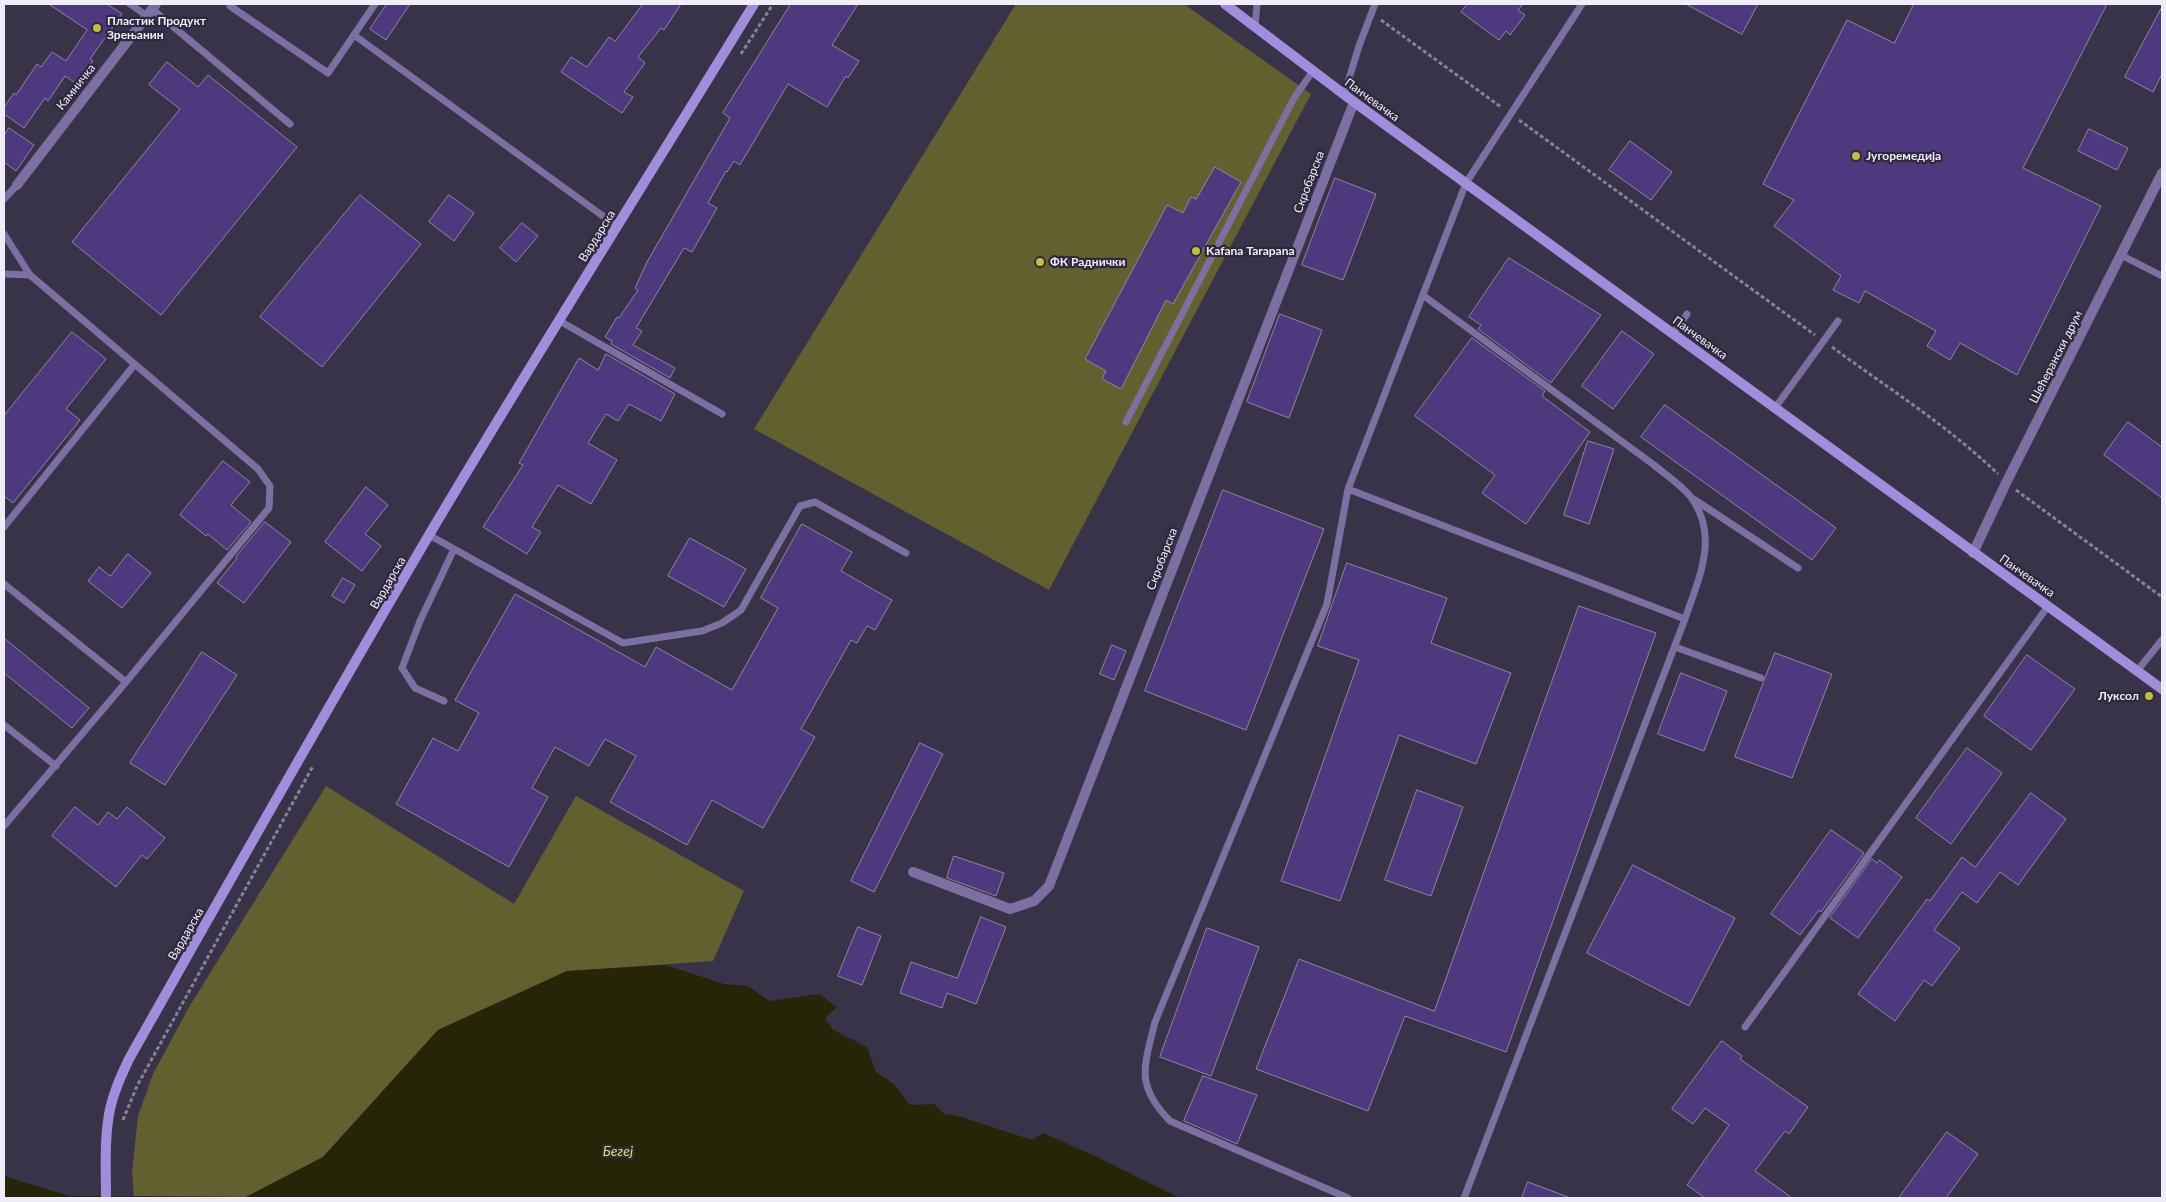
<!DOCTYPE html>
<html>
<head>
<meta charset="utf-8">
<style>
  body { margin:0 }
  #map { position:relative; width:2166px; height:1202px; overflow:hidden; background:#383348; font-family:Lato,sans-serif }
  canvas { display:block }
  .frame { position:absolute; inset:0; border:5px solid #f0edfb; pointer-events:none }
</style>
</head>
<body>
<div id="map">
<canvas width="2166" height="1202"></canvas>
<div class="frame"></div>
</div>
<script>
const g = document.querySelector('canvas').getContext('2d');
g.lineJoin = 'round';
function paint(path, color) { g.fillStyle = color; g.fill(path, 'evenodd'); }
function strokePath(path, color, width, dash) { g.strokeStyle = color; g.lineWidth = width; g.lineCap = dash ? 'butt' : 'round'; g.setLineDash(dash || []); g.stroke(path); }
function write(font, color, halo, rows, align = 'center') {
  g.font = font + ' Lato,sans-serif'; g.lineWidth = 4.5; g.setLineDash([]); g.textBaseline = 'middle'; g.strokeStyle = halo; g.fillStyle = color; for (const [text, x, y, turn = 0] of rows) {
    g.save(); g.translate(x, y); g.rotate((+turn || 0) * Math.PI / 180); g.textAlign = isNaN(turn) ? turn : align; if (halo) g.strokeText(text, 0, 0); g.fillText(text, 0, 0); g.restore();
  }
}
paint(new Path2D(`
  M1016,4h168l127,90 -262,496 -295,-161z
  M326,786l188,118 62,-108 168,95 -31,70 -146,10 -129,59 -115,127 -77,40 -112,-1 -2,-24 6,-56 15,-42 36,-67z`), '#62602f');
paint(new Path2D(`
  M666,965l58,19 24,2 21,15 50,-7 18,13 -12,11 8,12 34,17 9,25 19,13 15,20 24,-1 10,10 14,2 74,24 11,-7 54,24 83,41h-1176v-22l65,20 177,1 77,-40 115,-127 129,-59z`), '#262508');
const building = new Path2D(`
  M49,4h58l15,10 -32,45 3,2 -16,23 -12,-8 -17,25 -3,-3 -21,30 -20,-14v-7l10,-14 2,2 21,-31 4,3 11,-15 14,9 21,-31z
  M387,4h23l-24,36 -16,-11z
  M643,4h38l-17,26 -3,-2 -23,29 7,6 -21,29 9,5 -11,16 -61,-41 10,-15 16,10 22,-30 6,4z
  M791,4h67l-26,41 27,16 -11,17 -2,-2 -19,31 -39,-23 -48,81 -6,-4 -7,11 -1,-1 -18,32 9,5 -25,44 -8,-4 -48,80 6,3 -9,14 42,23 -5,10 -59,-34 1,-3 -7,-4 12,-20 2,1 19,-28 -3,-2 12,-26 83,-144 -7,-5z
  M1468,4h55l-5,6 7,5 -15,20 -4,-4 -7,9 -38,-28z
  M1686,4h72l-16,30z
  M1914,4h193l-84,164 78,38 -84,169 -57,-32 -10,17 -23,-14 9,-15 -71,-40 -6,12 -26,-13 8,-14 -67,-50 20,-26 -31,-16 84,-164 47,23z
  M2162,7v67l-9,18 -28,-15z
  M167,62l31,25 10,-12 89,72 -136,168 -89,-73 108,-133 -31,-24z
  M9,128l25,17 -18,26 -12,-9v-26z
  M2089,129l39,19 -11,22 -39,-19z
  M1630,141l42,31 -21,28 -42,-30z
  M1215,167l26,15 -68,122 -7,-4 -45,89 -19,-10 4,-8 -21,-12 82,-154 16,8 8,-16 5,2z
  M1335,178l41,16 -33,86 -41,-15z
  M360,195l61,49 -99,123 -62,-50z
  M449,195l25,18 -20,28 -25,-19z
  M522,223l16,13 -22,26 -16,-14z
  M1509,258l92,57 -50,68 -73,-54 3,-4 -12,-8z
  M1280,314l42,16 -33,88 -42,-16z
  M1622,331l32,23 -41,55 -31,-23z
  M72,332l34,27 -40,50 14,11 -67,83 -9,-7v-80z
  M1472,338l73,53 -3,5 48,36 -64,92 -44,-31 13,-18 -80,-59z
  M606,354l69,40 -14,27 -32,-17 -11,17 -12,-7 -18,29 29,17 -26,44 -33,-19 -26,42 9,5 -14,22 -44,-27 40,-62 -4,-2 60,-105 19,12z
  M1665,405l171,123 -24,32 -171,-123z
  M2128,422l34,25v51l-58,-43z
  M1588,441l26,8 -25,75 -25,-9z
  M223,461l27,21 -19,23 20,17 -24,28 -19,-16 -2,2 -26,-21z
  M366,487l22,18 -23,29 16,12 -19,25 -37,-29z
  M1223,490l101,39 -78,201 -101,-39z
  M265,522l26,20 -47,61 -27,-20 20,-25 -1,-1z
  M802,524l50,28 -11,19 51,29 -17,30 -8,-4 -10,17 -6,-3 -50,89 14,8 -52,91 -51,-28 -25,45 -77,-43 26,-46 -31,-17 -16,27 -34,-19 -23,41 16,9 -39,70 -113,-63 37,-66 25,13 21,-38 -24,-13 60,-106 130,73 11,-20 76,43 46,-82 -17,-10z
  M690,538l56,31 -22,38 -56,-31z
  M128,554l23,19 -29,35 -34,-27 11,-14 11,9z
  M1347,563l100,35 -16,45 80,30 -35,91 -77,-29 -59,166 -59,-20 78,-221 -41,-14z
  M343,578l12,7 -11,18 -12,-7z
  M1579,606l77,27 -150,419 -101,-36 -37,95 -112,-42 43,-110 135,52z
  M4,638l85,70 -17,20 -68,-55z
  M1112,645l14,6 -12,29 -14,-6z
  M202,652l35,23 -72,110 -35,-22z
  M1775,653l57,21 -40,104 -57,-21z
  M2027,655l48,34 -44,61 -47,-34z
  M1681,673l46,18 -23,60 -46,-17z
  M920,743l23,11 -69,138 -23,-11z
  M1967,748l35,25 -51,71 -35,-26z
  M1417,790l46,17 -32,89 -46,-16z
  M2031,793l35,26 -48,66 -18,-13 -23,31 -15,-11 -28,38 26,18 -28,38 -8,-6 -29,41 -37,-27 69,-95 3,2 32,-44 13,10z
  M75,807l23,18 10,-13 9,7 10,-12 38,31 -18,21 -5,-4 -26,32 -64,-51z
  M1831,830l33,23 -43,59 -2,-2 -19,25 -29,-21z
  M954,856l50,17 -8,23 -49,-18z
  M1872,859l5,4 2,-3 23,17 -44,61 -28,-20z
  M1633,865l102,53 -46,88 -102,-53z
  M981,917l25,10 -30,77 -29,-11 -5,15 -42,-15 11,-31 46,16z
  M858,927l23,9 -19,49 -24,-9z
  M1207,928l52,19 -48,129 -51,-19z
  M1722,1041l20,15 -2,3 68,48 -19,27 -4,-3 -30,40 37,27h-87l-18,-13 42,-60 -24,-17 -12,16 -21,-15z
  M1203,1076l54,19 -20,49 -53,-23z
  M1947,1132l31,22 -32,44h-47z
  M1528,1182l40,15v1h-46z`);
paint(building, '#4f397e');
strokePath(building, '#8c87a0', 1);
strokePath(new Path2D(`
  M1381,20l120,87
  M741,54l32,-50
  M1519,120l296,215
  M1832,347c56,41 116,79 166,127
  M2016,490l146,107
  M123,1120l14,-34 176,-320`), '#878395', 3, [4, 2.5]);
strokePath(new Path2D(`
  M130,4l17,12
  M232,4l-2,2 98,67 47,-69
  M152,9l138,115
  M1255,26l2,-22
  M354,35l264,192
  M1344,95l15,-49 16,-42
  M4,199l13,-14
  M4,234l26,41 228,194 12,17 -1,22 -143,174 -122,-98
  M2121,255l41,21
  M4,274l26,1
  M1424,296l230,169c12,10 27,20 36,31 30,40 9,81 -5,123l-221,579
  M558,320l164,94
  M1673,334l14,-20
  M1775,408l63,-87
  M1126,422l168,-324 19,-27
  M1348,489l337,130
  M1692,498l106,70
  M4,527l131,-163
  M429,535l194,108 79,-12 20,-8 19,-13 59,-104 15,-4 91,51
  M1675,647l86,31
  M2137,671l25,-31
  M444,701l-29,-13 -13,-20 18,-47 34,-72
  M4,725l52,41
  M4,826l122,-144
  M1745,1027l303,-421
  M1348,1198l-178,-77c-35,-36 -26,-54 -15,-99l172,-418 21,-115 118,-306 116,-179`), '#7c6fa1', 7);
strokePath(new Path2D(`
  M17,185l139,-181
  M1973,553l33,-70 156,-310
  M913,872l97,37 24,-8 15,-15 305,-784`), '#7c6fa1', 10);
strokePath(new Path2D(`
  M1225,4l129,98 808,587
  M106,1198c0,-28 -2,-60 4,-89 4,-18 11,-33 19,-50 99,-175 198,-351 300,-524 106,-179 217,-354 325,-531`), '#a28ddd', 10);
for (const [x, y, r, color] of [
  [97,28,5,"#c3bd3e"],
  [1856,156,5,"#c3bd3e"],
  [1196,251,5,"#c3bd3e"],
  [1040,262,5,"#c3bd3e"],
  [2149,696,5,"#c3bd3e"]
]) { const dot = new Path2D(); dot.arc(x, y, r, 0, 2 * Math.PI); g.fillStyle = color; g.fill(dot); strokePath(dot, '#2e293d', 2); }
write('bold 12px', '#f0edfb', '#2e293d', [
  ["Пластик Продукт",107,21],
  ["Зрењанин",107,35],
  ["Југоремедија",1866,156],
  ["Kafana Tarapana",1206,251],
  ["ФК Раднички",1050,262],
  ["Луксол",2139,696,"right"]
], 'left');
write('12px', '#f0edfb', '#2e293d', [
  ["Камничка",76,87,-52],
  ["Панчевачка",1372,100,36],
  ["Скробарска",1309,182,-69],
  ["Вардарска",597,236,-58],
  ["Панчевачка",1700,338,36],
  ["Шећерански друм",2056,357,-63],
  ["Скробарска",1162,559,-69],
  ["Панчевачка",2027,576,35],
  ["Вардарска",388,583,-60],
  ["Вардарска",186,934,-60]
]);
write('italic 14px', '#e1db62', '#2e293d', [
  ["Бегеј",618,1151]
]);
</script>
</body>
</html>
